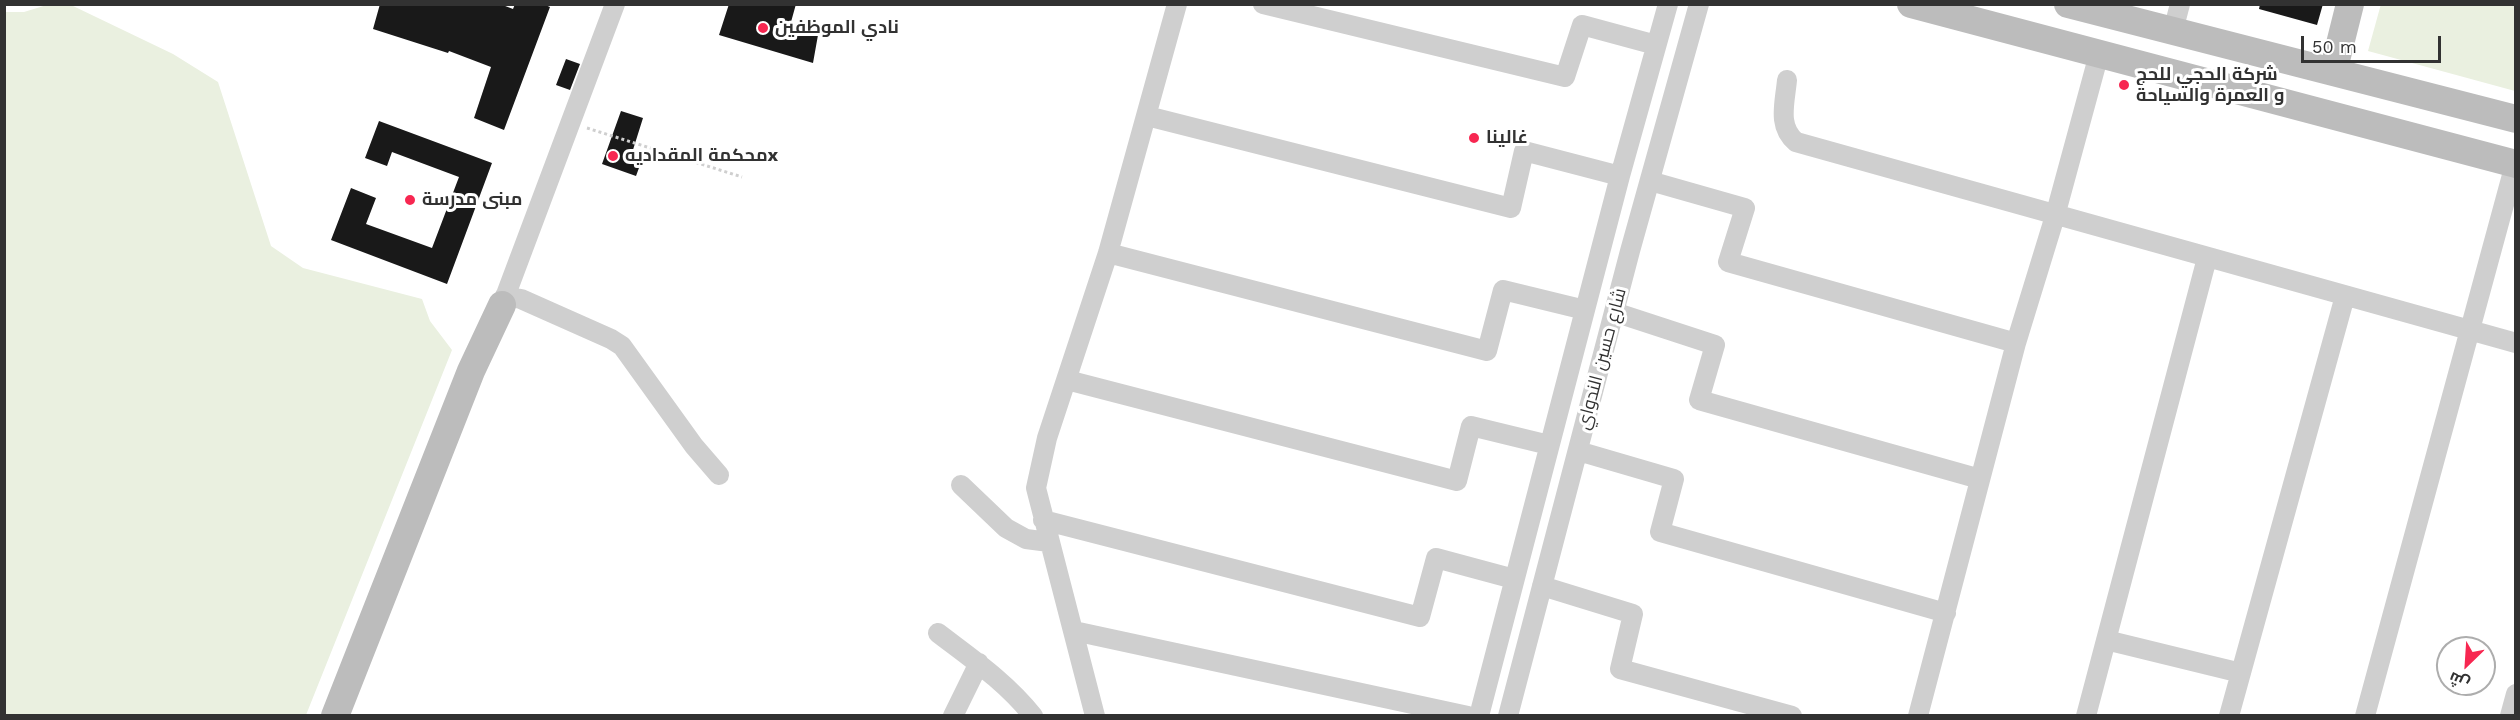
<!DOCTYPE html>
<html>
<head>
<meta charset="utf-8">
<style>
  body { margin:0 }
  #map { position:relative; width:2520px; height:720px; overflow:hidden; background:#fff; font-family:"Work Sans",Cairo,sans-serif }
  canvas { display:block }
  .frame { position:absolute; inset:0; border:6px solid #323232; pointer-events:none }
  .north { position:absolute; left:2436px; top:636px; width:60px; height:60px; box-sizing:border-box; background:#fff; border:2px solid #adadad; border-radius:50%; rotate:205deg; font-size:16px; font-weight:700; line-height:24px; text-align:center; color:#323232 }
  .north::after { content:''; display:block; margin:auto; width:21px; height:27px; background:#f72751; clip-path:polygon(50% 0,100% 100%,50% 72%,0 100%) }
  .scale { position:absolute; left:2301px; top:36px; width:140px; height:27px; box-sizing:border-box; border:3px solid #323232; border-top:0; padding-left:8px; font-size:18px; line-height:21px; white-space:nowrap; color:#323232; -webkit-text-stroke:4px #fff; paint-order:stroke }
</style>
</head>
<body>
<div id="map">
<canvas width="2520" height="720"></canvas>
<div class="frame"></div>
<div class="north">ش</div>
<div class="scale">50 m</div>
</div>
<script>
const g = document.querySelector('canvas').getContext('2d');
g.lineJoin = 'round';
function paint(path, color) { g.fillStyle = color; g.fill(path, 'evenodd'); }
function strokePath(path, color, width, dash) { g.strokeStyle = color; g.lineWidth = width; g.lineCap = dash ? 'butt' : 'round'; g.setLineDash(dash || []); g.stroke(path); }
function write(font, color, halo, rows, align = 'center') {
  g.font = font + ' "Work Sans",Cairo,sans-serif'; g.lineWidth = 6; g.setLineDash([]); g.textBaseline = 'middle'; g.strokeStyle = halo; g.fillStyle = color; for (const [text, x, y, turn = 0] of rows) {
    g.save(); g.translate(x, y); g.rotate((+turn || 0) * Math.PI / 180); g.textAlign = isNaN(turn) ? turn : align; if (halo) g.strokeText(text, 0, 0); g.fillText(text, 0, 0); g.restore();
  }
}
paint(new Path2D(`
  M50,4l21,1 102,49 45,28 53,164 32,22 119,31 8,22 22,29 -146,365h-301v-703h19z
  M2381,4l134,1v86l-147,-40z`), '#eaf0e0');
paint(new Path2D(`
  M380,4h120l13,5 2,-5h28l7,3 -46,123 -30,-12 17,-51 -42,-16 -1,2 -75,-24z
  M729,4h67l-5,18 27,13 -5,28 -94,-28z
  M2260,4h63l-6,21 -58,-16z
  M566,59l14,5 -10,26 -14,-5z
  M621,111l22,7 -11,35 11,4 -7,19 -34,-12z
  M379,121l113,42 -45,121 -116,-44 20,-52 25,10 -10,26 66,24 27,-71 -67,-25 -5,14 -22,-8z`), '#191919');
strokePath(new Path2D(`
  M587,128l155,49`), '#cfcfcf', 3, [3, 3]);
strokePath(new Path2D(`
  M1263,4l302,73 17,-52 74,20
  M2173,31l7,-27
  M1787,80c-2,23 -10,46 9,62l720,201
  M1147,116l364,92 13,-57 96,25
  M1650,181l95,27 -17,54 288,81
  M1108,253l379,98 16,-61 82,20
  M505,296l16,3 90,40 11,7 72,100 25,29
  M502,305l113,-301
  M1614,312l101,33 -16,55 281,79
  M1067,380l390,101 14,-55 78,19
  M1578,451l96,28 -14,53 286,81
  M961,485l45,43 20,11 23,3
  M1043,520l377,97 16,-59 78,21
  M1542,586l91,28 -13,55 172,47
  M1074,631l394,85
  M938,633c34,26 68,49 95,83
  M2106,640l135,33
  M953,716l26,-53
  M1095,716l-59,-228 11,-50 61,-185 69,-249
  M1479,716l141,-540 48,-172
  M1508,716l122,-465 69,-247
  M1918,716l98,-373 39,-127 44,-162
  M2086,716l121,-458
  M2229,716l116,-420
  M2365,716l150,-552
  M2510,716l6,-22`), '#cfcfcf', 20);
strokePath(new Path2D(`
  M1911,4l605,160
  M2068,4l448,115
  M2333,72l17,-68
  M335,716l136,-345 31,-66`), '#bcbcbc', 28);
for (const [x, y, r, color] of [
  [763,28,6,"#f72751"],
  [2124,85,6,"#f72751"],
  [1474,138,6,"#f72751"],
  [613,156,6,"#f72751"],
  [410,200,6,"#f72751"]
]) { const dot = new Path2D(); dot.arc(x, y, r, 0, 2 * Math.PI); g.fillStyle = color; g.fill(dot); strokePath(dot, '#fff', 2); }
write('bold 18px', '#323232', '#fff', [
  ["نادي الموظفين",775,28],
  ["شركة الحجي للحج",2136,75],
  ["و العمرة والسياحة",2136,96],
  ["غالينا",1486,138],
  ["محكمة المقداديهx",625,156],
  ["مبنى مدرسة",422,200]
], 'left');
write('18px', '#323232', '#fff', [
  ["شارع حسين الندواي",1602,359,-75]
]);
</script>
</body>
</html>
